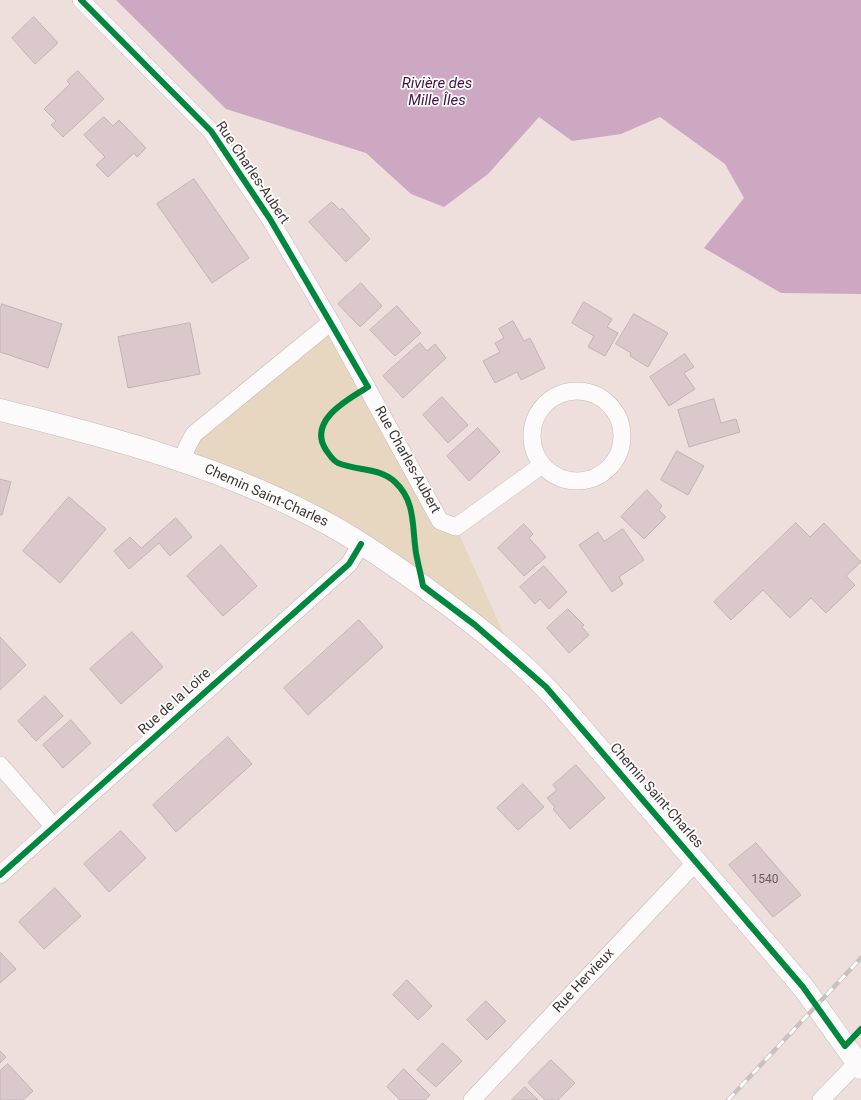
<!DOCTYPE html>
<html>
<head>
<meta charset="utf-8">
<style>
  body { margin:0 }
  canvas { display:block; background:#eedfdc }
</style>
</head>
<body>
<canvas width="861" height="1100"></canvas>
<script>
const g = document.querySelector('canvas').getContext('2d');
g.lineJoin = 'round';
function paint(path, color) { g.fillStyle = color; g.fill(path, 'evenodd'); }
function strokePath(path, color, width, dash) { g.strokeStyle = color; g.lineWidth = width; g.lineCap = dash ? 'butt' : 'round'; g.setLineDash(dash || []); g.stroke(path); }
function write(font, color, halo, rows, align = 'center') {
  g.font = font + ' Roboto,sans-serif'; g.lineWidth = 3.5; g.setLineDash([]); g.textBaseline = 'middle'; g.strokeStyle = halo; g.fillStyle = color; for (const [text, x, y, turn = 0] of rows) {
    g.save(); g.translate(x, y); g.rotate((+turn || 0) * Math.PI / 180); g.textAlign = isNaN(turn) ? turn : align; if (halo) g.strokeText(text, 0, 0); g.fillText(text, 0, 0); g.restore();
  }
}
paint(new Path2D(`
  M331,322l109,199 16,6 63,141 -164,-119 -173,-89 22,-29z`), '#e8d7c0');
paint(new Path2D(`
  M116,0h745v294l-80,-1 -77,-45 40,-50 -19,-34 -65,-47 -39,17 -49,7 -33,-24 -51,57 -44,33 -33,-13 -45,-41 -140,-44z`), '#cca8c3');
const building = new Path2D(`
  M34,17l24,26 -23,21 -23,-26z
  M78,71l26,28 -41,38 -12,-12 5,-4 -12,-12 26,-25 -3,-3z
  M104,117l9,9 6,-6 27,28 -9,9 -3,-4 -26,24 -12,-12 9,-8 -21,-22z
  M194,179l55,79 -37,25 -55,-79z
  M332,202l8,8 2,-2 28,31 -24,23 -37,-40z
  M361,283l21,23 -22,21 -22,-23z
  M584,302l28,17 -5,8 11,6 -13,23 -17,-9 6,-11 -22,-13z
  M2,304l60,20 -14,44 -48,-16v-42z
  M397,306l24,27 -26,23 -25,-26z
  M634,314l34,19 -20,34 -18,-11 1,-3 -15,-9z
  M513,321l11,20 6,-3 15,30 -24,12 -4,-8 -22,11 -12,-22 17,-9 -5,-9 9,-5 -5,-9z
  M190,323l10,51 -72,14 -10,-51z
  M420,343l7,8 8,-7 11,14 -43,40 -20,-22z
  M685,354l9,13 -10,6 11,16 -26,17 -19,-29z
  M442,397l26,28 -20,18 -25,-28z
  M714,399l7,24 15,-4 4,13 -51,15 -11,-37z
  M478,428l22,24 -31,29 -22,-25z
  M677,451l27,15 -16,29 -27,-15z
  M0,479l11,3 -9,33h-2z
  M647,490l15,16 -3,4 7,7 -22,22 -23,-22z
  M69,497l37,32 -46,54 -37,-32z
  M176,518l16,19 -22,19 -11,-13 -30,26 -15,-18 16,-14 11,11z
  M796,523l14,14 14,-14 37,39 -15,14 9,9 -29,28 -15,-15 -21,20 -27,-28 -32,30 -17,-18z
  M524,524l9,10 -4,4 17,19 -22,19 -26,-28z
  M623,529l21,31 -25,17 4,7 -11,8 -33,-47 19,-13 6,9z
  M221,545l36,41 -34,30 -36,-40z
  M544,566l23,26 -18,17 -9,-10 -5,5 -15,-17z
  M568,609l16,16 -2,2 7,8 -20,18 -22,-25z
  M359,620l24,27 -75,68 -24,-27z
  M132,632l31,35 -42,37 -31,-35z
  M0,637l26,28 -26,25z
  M45,696l18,20 -27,25 -18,-20z
  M71,720l20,23 -28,25 -20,-23z
  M228,737l24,27 -76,68 -23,-27z
  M576,765l29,33 -35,31 -17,-20 2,-2 -8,-9 10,-8 -4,-5z
  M523,784l21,23 -26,23 -21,-22z
  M121,831l25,27 -37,34 -25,-28z
  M756,843l45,52 -28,22 -44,-52z
  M55,888l26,28 -37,33 -25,-27z
  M0,952l16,17 -16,14z
  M407,980l25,26 -14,14 -25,-25z
  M486,1001l20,20 -19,19 -20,-20z
  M443,1043l19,18 -26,26 -19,-17z
  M0,1051l6,6 -6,6z
  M551,1060l24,23 -17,17h-13l-17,-17z
  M8,1064l25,27 -10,9h-23v-29z
  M404,1069l26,26 -5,5h-25l-13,-13z
  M525,1087l13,13h-26z`);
paint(building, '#dac8ca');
strokePath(building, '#c0b4b4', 1);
const street = new Path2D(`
  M81,0l130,131 59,88 61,103 109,199 16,6 86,-62
  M532 436a45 45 0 1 1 90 0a45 45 0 1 1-90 0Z
  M182,460l5,-13 7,-13 137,-112
  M0,765l54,62
  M0,875l349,-311 12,-20
  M472,1100l224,-238
  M821,1100l36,-37`);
const secondary = new Path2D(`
  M0,410c113,28 227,58 330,115 38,21 74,47 109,73 42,31 84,64 119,103l245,286 58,81`);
strokePath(street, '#c5b9b7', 18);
strokePath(secondary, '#c5b9b7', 23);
strokePath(street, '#fcfafa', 17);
strokePath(secondary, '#fcfafa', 22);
const rail = new Path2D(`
  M728,1100l133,-142`);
strokePath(rail, '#c6c2c1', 4.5);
strokePath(rail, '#fff', 3, [9]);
strokePath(new Path2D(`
  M81,0l130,131 59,88 98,168c-20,12 -61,34 -42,63 3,4 7,11 12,13 19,8 41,4 57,19 21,19 17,46 21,71 2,11 5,22 7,33l52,39 71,62 257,300 42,59 16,-17
  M0,875l349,-311 12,-20`), '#00873e', 6);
write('12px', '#685b5b', null, [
  ["1540",765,880]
]);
write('14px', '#3f3433', '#fff', [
  ["Rue Charles-Aubert",252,173,56],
  ["Rue Charles-Aubert",407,460,61],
  ["Chemin Saint-Charles",266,496,24],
  ["Rue de la Loire",175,702,-42],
  ["Chemin Saint-Charles",656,796,49],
  ["Rue Hervieux",584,981,-47]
]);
write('italic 15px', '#461042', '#fff', [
  ["Rivière des",437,84],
  ["Mille Îles",437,101]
]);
</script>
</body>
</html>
